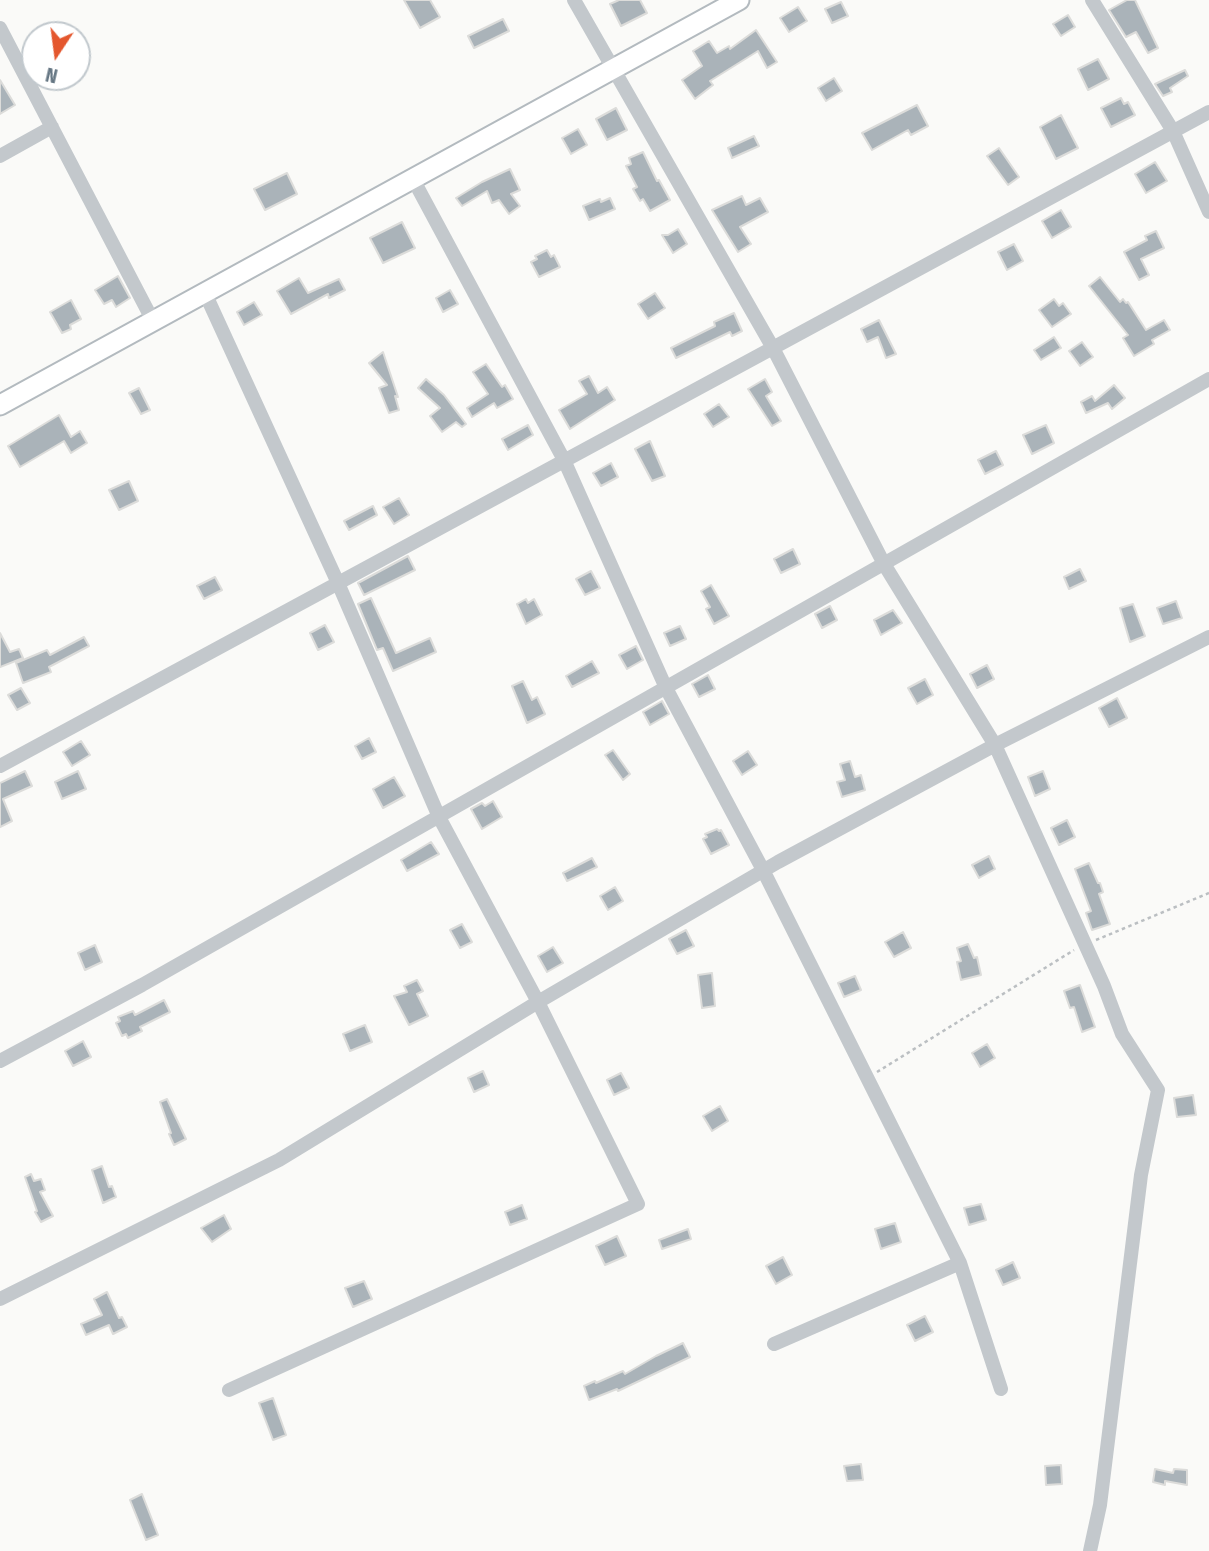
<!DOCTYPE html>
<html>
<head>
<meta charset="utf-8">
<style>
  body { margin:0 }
  #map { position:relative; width:1209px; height:1551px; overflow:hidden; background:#fafaf8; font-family:"Fira Sans Condensed",sans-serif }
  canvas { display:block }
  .north { position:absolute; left:21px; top:21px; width:70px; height:70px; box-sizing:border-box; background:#fff; border:2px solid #c1c8cd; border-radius:50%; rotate:193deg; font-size:19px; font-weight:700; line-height:28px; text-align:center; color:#657683 }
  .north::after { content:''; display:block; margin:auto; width:24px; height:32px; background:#e4572e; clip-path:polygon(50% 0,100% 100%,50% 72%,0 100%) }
</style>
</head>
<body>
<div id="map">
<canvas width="1209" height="1551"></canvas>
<div class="north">N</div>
</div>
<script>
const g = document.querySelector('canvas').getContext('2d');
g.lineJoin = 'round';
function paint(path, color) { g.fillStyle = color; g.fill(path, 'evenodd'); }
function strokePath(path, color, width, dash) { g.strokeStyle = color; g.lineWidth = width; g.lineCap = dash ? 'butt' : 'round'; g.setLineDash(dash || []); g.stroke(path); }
const building = new Path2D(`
  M404,0h26l10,17 -20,11z
  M619,0h21l7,13 -26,13 -11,-22z
  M1127,0h8l23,48 -10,5 -12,-21 -10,5 -17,-27z
  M841,2l7,14 -16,7 -7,-14z
  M798,7l9,14 -18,11 -9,-14z
  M1068,15l7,12 -14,9 -8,-12z
  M503,19l6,12 -35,17 -6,-12z
  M756,30l21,32 -10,6 -9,-17 -48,30 3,4 -18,14 -13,-19 20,-14 -9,-15 16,-10 8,12 12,-7 1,3z
  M1098,59l11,20 -21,11 -10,-21z
  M1185,70l3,6 -18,12 2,4 -9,4 -8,-12z
  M834,78l8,13 -16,10 -8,-13z
  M0,80l15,25 -15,9z
  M1121,98l3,6 4,-2 7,13 -24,12 -10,-19z
  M917,105l11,21 -17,9 -3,-5 -36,20 -10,-17z
  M616,108l11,22 -20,10 -11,-21z
  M1061,115l17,33 -22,11 -16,-32z
  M578,129l9,16 -16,9 -9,-16z
  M754,136l5,10 -27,12 -4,-10z
  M999,148l20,29 -11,8 -21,-29z
  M643,152l14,29 2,-1 11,20 -20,11 -7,-12 -3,2 -7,-12 4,-2 -11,-21 5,-2 -2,-6z
  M1155,162l12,19 -21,12 -11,-19z
  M510,169l10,21 -9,4 9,12 -11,8 -10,-14 -7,3 -5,-12 -25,15 -6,-8 26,-16z
  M287,173l10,21 -32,16 -11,-21z
  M742,196l4,9 14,-7 8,14 -28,15 11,17 -13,8 -26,-42z
  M610,198l5,11 -26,11 -6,-14 17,-7 1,3z
  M1061,210l10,17 -19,11 -10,-17z
  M402,222l13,26 -32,15 -13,-25z
  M678,229l9,15 -14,9 -11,-18h6z
  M1156,231l8,17 -23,11 8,16 -10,5 -15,-28 23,-12 -2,-4z
  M1014,244l9,17 -16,9 -9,-18z
  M547,250l4,7 3,-2 6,12 -21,10 -8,-15 6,-3 -2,-3z
  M118,276l12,22 -14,9 -4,-7 -8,4 -9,-14z
  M1100,277l20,25 3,-3 3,4 2,-1 18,28 18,-10 6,10 -18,10 2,4 -20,12 -11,-18 5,-3 -39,-49z
  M299,278l9,15 31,-14 6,11 -16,8 -1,-4 -37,20 -14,-23z
  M450,290l8,14 -15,8 -7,-14z
  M655,293l10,15 -17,11 -10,-15z
  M1054,299l5,7 4,-3 8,11 -19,13 -13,-17z
  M71,300l10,19 -11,6 1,4 -9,4 -12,-21z
  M254,302l8,13 -18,10 -7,-13z
  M734,313l8,18 -10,5 -2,-4 -54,26 -5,-10 44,-22 -1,-4z
  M879,320l17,34 -10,4 -8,-21 -11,5 -6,-13z
  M1054,337l7,11 -20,12 -7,-10z
  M1082,342l11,15 -13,9 -11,-15z
  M383,352l15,45 -3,-1 4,14 -10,3 -10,-25 8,-3 -18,-22z
  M486,364l16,23 3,-2 8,14 -16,9 -3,-5 -22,14 -5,-9 21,-14 -15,-22z
  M589,376l9,17 9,-6 8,13 -45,29 -11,-19 28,-16 -8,-13z
  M426,379l18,16 22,29 -4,3 -6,-5 -14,10 -12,-16 10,-8 -22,-20z
  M765,379l7,13 -6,4 15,25 -9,5 -24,-37z
  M1114,385l11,13 -13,11 -4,-6 -22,10 -5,-11 11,-6 3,5z
  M139,388l11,22 -9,4 -12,-21z
  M719,404l10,13 -16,10 -9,-13z
  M59,415l12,22 9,-6 7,12 -16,10 -7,-12 -44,26 -12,-21z
  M528,425l5,10 -25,15 -6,-11z
  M1046,425l8,18 -22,11 -9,-19z
  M650,441l15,35 -13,5 -17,-32z
  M996,451l7,14 -18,9 -7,-14z
  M611,463l7,14 -17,9 -8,-13z
  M129,481l9,20 -19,9 -10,-20z
  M399,498l10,17 -15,9 -11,-17z
  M373,506l4,9 -28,15 -5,-9z
  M793,549l7,15 -19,9 -7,-14z
  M408,556l7,14 -51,25 -6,-12z
  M1080,569l6,12 -17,8 -5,-12z
  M591,571l9,17 -15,7 -9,-16z
  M215,577l7,13 -18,9 -7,-13z
  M711,585l18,31 -15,8 -8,-15 4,-2 -9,-16z
  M371,598l25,55 34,-15 6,14 -43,19 -10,-23 -6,2 -19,-46z
  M526,599l2,4 6,-4 8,16 -16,9 -9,-20z
  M1176,601l6,17 -19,6 -6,-16z
  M1133,604l12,32 -15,6 -10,-34z
  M830,606l7,14 -15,8 -7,-14z
  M893,610l9,13 -21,12 -7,-15z
  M325,625l9,17 -16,8 -8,-17z
  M680,626l6,13 -16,7 -6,-13z
  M0,633l10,19 9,-3 4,9 -23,9z
  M84,637l5,9 -40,21 2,5 -28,11 -7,-20 31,-13 3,5z
  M636,646l7,14 -16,9 -8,-14z
  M592,661l7,12 -27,14 -6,-11z
  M987,665l7,14 -17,9 -7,-14z
  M708,675l7,14 -16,8 -7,-13z
  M925,679l8,16 -16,9 -9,-16z
  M523,681l9,19 5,-3 8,17 -18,9 -15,-37z
  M21,688l9,15 -13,7 -9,-15z
  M1117,698l10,20 -18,9 -10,-19z
  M662,701l7,13 -19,11 -7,-13z
  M369,738l7,14 -14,7 -7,-13z
  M81,741l9,14 -18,11 -9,-14z
  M613,750l17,24 -7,6 -18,-25z
  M748,751l9,14 -15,10 -9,-14z
  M850,761l5,16 6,-2 4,15 -23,7 -5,-15 8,-2 -5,-16z
  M25,771l7,15 -29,13 9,22 -12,6v-44z
  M78,771l8,18 -24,10 -7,-17z
  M1043,771l7,18 -15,7 -7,-19z
  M394,777l11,19 -22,12 -10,-19z
  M493,801l9,16 -20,12 -11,-20 11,-6 3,3z
  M1067,820l8,17 -16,8 -8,-17z
  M717,829l2,2 2,-1 8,15 -18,9 -8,-15 4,-2 -2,-3z
  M431,842l8,12 -32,17 -6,-11z
  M989,856l6,13 -16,9 -7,-13z
  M592,858l5,9 -30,14 -4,-8z
  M1089,863l9,20h2l3,9 -4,2 11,30 -18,6 -6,-17 5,-2 -16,-42z
  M615,887l8,14 -15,9 -8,-14z
  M462,924l10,18 -12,6 -10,-18z
  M686,930l8,16 -17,8 -8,-15z
  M903,932l8,16 -17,9 -9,-15z
  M968,944l6,14 3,-1 4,18 -20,5 -4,-18 4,-1 -4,-13z
  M95,945l7,17 -17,8 -7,-17z
  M553,947l10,16 -16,9 -9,-16z
  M712,973l3,33 -13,2 -4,-33z
  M855,976l6,14 -17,7 -6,-14z
  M417,980l6,11 -6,3 11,22 -19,9 -15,-29 13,-4 -3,-6z
  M1080,985l15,42 -13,5 -8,-25 -4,1 -6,-17z
  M164,1000l6,12 -30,15 2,4 -14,7 -2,-4 -4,2 -6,-13 4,-2 -2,-4 15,-6 2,4z
  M365,1025l7,17 -22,9 -7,-17z
  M83,1041l8,16 -18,9 -8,-15z
  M987,1044l8,14 -15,9 -8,-14z
  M483,1071l6,14 -15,7 -6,-14z
  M621,1073l8,15 -15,7 -7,-15z
  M1193,1095l3,20 -19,2 -3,-19z
  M167,1099l19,40 -12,6 -5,-11 2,-1 -11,-31z
  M720,1106l8,15 -16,10 -9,-15z
  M102,1166l7,21 3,-1 4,11 -13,6 -11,-33z
  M31,1174l3,7 7,-2 4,11 -5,2 13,24 -12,6 -6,-10 2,-1 -12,-34z
  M981,1204l5,16 -17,5 -5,-17z
  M522,1205l5,14 -17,6 -5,-13z
  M224,1215l7,14 -19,13 -11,-14z
  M895,1223l6,19 -20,7 -6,-20z
  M688,1229l3,10 -29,10 -3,-9z
  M617,1236l9,20 -21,9 -9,-19z
  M783,1257l9,18 -16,9 -10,-18z
  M1013,1262l7,16 -17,7 -7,-15z
  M364,1281l8,18 -19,8 -8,-19z
  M107,1292l12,26 3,-1 5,10 -14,7 -4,-9 -23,10 -5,-11 21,-9 -8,-16z
  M925,1316l8,16 -18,9 -8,-16z
  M683,1343l7,14 -72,34 -1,-2 -28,11 -5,-14 11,-5 1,2 27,-12 2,3 31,-18z
  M273,1398l13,37 -13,5 -14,-37z
  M861,1464l2,16 -16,1 -3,-15z
  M1061,1465l1,19 -16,1 -1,-19z
  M1155,1469l18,4 1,-4 13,1v15l-22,-4v4l-12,-3z
  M142,1494l16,41 -12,5 -16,-40z`);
paint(building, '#aab3b9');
strokePath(building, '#dcdcda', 2);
const secondary = new Path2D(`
  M0,405l739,-405`);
strokePath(secondary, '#b3babf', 23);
strokePath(new Path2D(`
  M1096,940l113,-47
  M877,1072l197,-122`), '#bbbfc2', 2.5, [3.5, 3.5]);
strokePath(new Path2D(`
  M574,0l199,348 111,216 111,181 109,241 18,48 36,56 -17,85 -41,330 -10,46
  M1092,0l81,131 36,81
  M0,28l153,293
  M0,156l52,-29
  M413,179l151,281 102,228 97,182 197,393 41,126
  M205,293l133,290 101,234 99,185 100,202 -409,186
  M0,766l1209,-654
  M0,1061l142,-76 1067,-606
  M0,1299l279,-139 259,-158 240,-140 217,-117 214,-108
  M774,1344l186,-81`), '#c3c8cc', 14);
strokePath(secondary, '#fff', 19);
</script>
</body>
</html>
